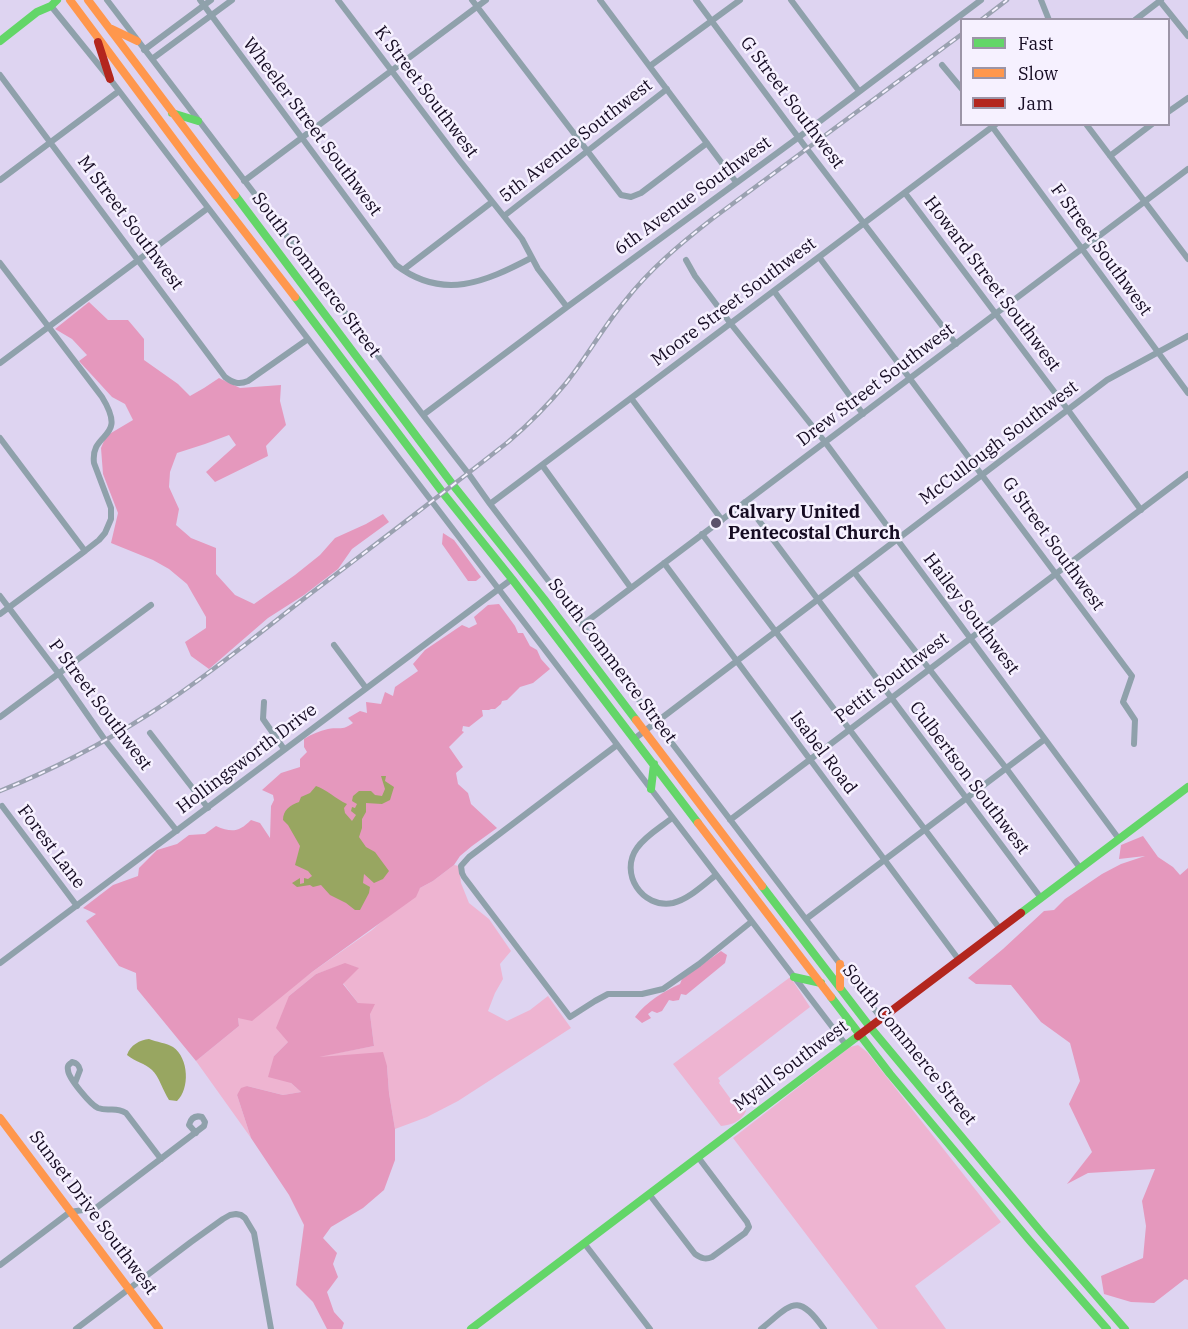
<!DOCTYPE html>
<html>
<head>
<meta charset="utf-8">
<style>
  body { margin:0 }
  #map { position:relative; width:1188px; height:1329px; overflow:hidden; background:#ded4f1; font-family:"IBM Plex Serif",serif }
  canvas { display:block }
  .legend { position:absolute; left:960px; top:18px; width:210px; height:108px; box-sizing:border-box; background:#f6f1ff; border:2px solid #9c95a7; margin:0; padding:8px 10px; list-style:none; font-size:18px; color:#160c23 }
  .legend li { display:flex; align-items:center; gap:12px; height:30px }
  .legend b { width:30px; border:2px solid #9c95a7 }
</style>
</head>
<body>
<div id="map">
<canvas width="1188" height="1329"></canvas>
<ul class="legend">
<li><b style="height:8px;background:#63d668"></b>Fast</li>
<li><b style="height:8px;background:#ff974d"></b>Slow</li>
<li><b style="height:8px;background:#b3261e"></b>Jam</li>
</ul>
</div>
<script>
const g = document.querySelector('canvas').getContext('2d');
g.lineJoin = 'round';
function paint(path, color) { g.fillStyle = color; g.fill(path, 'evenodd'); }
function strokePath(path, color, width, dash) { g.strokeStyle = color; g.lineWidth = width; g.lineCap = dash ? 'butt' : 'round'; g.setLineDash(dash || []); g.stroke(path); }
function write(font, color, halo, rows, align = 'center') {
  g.font = font + ' "IBM Plex Serif",serif'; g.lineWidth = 5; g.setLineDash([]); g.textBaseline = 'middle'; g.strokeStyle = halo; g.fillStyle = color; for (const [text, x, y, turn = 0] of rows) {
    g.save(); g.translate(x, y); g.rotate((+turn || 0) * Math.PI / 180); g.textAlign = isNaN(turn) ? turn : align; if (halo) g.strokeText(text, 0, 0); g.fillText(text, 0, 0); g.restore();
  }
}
paint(new Path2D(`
  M454,865l5,1 2,17 8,20 20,16 22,32 -11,13 3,15 -8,14 -7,18 19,10 23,-11 18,-14 23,32 -113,73 -31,16 -32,12 -6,-36 -2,-27 -76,-8 63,-12 -4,-32 -12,-11 -15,-20 15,-15 -13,-4 -29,10 -27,22 -1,46 -14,14 17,27 10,9 -18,3 -36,-9 -10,9 14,43 -55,-77 43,-35 -1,-8 45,-24 29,-22 60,-42 48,-42 13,-7z
  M789,978h2l19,29 -92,71 2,3 -1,2 16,22 4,-3 3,2 4,7c-5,11 -15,14 -25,15l-48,-62z
  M858,1045l9,7 134,170 -86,64 31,43h-68l-145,-191 117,-91z`), '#eeb4d1');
paint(new Path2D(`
  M89,302l19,18h20l16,19v21l34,24 12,12 14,-8 15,-10 21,10 41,-3 -1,16 6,24 -20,21 2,10 -53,26 -9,-10 30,-27 -7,-10 -24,9 -28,9 -7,19 -1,15 10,22 -3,16 15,13 25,10v26l19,21 19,9 41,-29 25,-20 15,-17 31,-14 17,-10 6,8 -37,27 -14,20 -34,26 -36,23 -59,51 -18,-13 -6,-14 21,-14v-11l-19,-33 -18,-15 -16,-9 -42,-17 7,-30 -15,-39 -2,-26 5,-12 27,-16 -8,-16 -13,-7 -33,-36 8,-6 -15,-16 -17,-10z
  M443,533l11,7 27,37 -5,4h-8l-26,-37z
  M499,604l16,22 3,7h5l7,13 7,4 4,9 9,10 -17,14 -13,4 -13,13 -5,1 -1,3 -6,5h-4l-2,1h-7l1,6 -14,11 -6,-1 -1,5 2,1 -15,15 14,20 -7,6 2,11 10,9 3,11 26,24 -25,18 -12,10 -6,9 -21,16 -13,7 -4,9 -104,75 -60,49 -14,-3 1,8 -43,35 -59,-72 -1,-16 -17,-7 -33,-45 10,-7 -13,-6 30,-23 25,-9 1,-8 18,-18 20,-6 12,-9 16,-1 11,-8c16,7 23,6 35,-6l9,3 10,15 1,-32 3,-6 -1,-5 -11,-5 19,-17 19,-6v-8l7,-7 -3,-5v-8c8,-5 15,-8 24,-10 12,-2 14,2 25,-6l-5,-5 12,-7 7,2 -1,-11 15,2 4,-12 8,4 2,-9 23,-16 -5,-7 12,-14 37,-25 7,3 8,-4 -3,-7 14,-12z
  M1143,836l15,21 15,10 7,8 8,-7v412l-3,-1 -31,24 -23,-1 -27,-8 -3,-18 42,-18 3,-32 -4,-25 13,-32 -67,4 -21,11 25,-32 -23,-48 11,-23 -10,-38 -29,-21 -30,-37 -35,-1 -8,-6 35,-29 41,-38 10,-1 11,-11 37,-25 19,-10 24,-8 -26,3 2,-14z
  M721,951l6,4 -2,8 -39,32 -5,-1 -2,6 -6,1 -4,-1 -7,11 -5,2 -5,-2 -4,3 3,4 -9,5 -7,-6c12,-16 28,-25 45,-33l2,-5z
  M345,963l14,5 -16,16 15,19 17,1 -5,10 4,32 -55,11 64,-5 4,14 2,27 6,36v31l-11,30 -21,18 -32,19 -8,11 14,15 -4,11 5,13 -11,15 7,20 10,11 -2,6h-15l-14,-27 -17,-17 8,-60 -15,-30 -38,-57 -14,-43 4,-7 6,-2 36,9 18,-3 -10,-9 -23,-6 6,-21 14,-14 -12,-14 13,-32 27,-22z`), '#e598bd');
paint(new Path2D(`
  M381,776h5l-1,5 9,6 -4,13 -8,4 -16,-1v9l-4,7v9l-3,9 7,10 9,5 14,19 -6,8 -9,4 -10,-9 -1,9 7,4 -1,6 -9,17h-5l-9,-7 -16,-8 -9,-10 -8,2 -3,-2 -13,2 -5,-4 8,-5v6l4,-1v-5l4,1 4,-3 -4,-5 -13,-6 5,-19 -12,-21 -5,-5c0,-10 7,-15 16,-18l2,-5 9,-4 6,-7c10,3 20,13 31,18l-3,4 1,5 7,8 4,-6 -5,-4 1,-4 3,1 2,-4 -5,-3 1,-5 6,-5h12l4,4 7,1 3,-7z
  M149,1039c7,3 18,4 24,8 16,11 17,42 4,54l-8,-1c-6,-9 -10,-24 -17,-30 -7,-7 -17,-8 -25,-15 3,-10 13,-15 22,-16z`), '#98a661');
strokePath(new Path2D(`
  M107,0l316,415 45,58 22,31 391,514
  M200,0l196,265c47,36 89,17 135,-7
  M338,0l122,161 62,78 16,30 29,38
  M472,0l149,195 10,2 10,-4 66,-50
  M600,0l136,182
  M696,0l108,145 152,199
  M791,0l68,91
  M1041,0l8,20
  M1159,0l29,36
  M51,6l59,73 736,966
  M1135,20l26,-20
  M144,50l67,-50
  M152,59l80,-59
  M942,65l20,24
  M650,66l90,-66
  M0,75l225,302c8,6 14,8 23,4l60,-42
  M1168,112l20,-14
  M1086,124l102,135
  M991,125l197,268
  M1110,156l42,-32
  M0,180l119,-89
  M244,181l242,-181
  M905,193l163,217 73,100
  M504,216l163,-127
  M819,257l313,419 -9,26 12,18 -1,24
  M686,260l9,16 36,48 94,118 294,397
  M0,263l102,134c27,44 -12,33 -8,66l17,45v11l-6,14 -6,7 -14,11 -85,63
  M403,270l89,-68
  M774,291l89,123
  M0,363l208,-155
  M631,398l91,122
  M423,415l144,-108 232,-170 182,-137
  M0,438l85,113
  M542,465l89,123
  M745,502l296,396
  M490,504l506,-380
  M702,534l298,395
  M664,563l295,397
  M854,572l152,196 74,100
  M0,596l59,78 46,66 72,91
  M582,625l606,-456
  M334,645l32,43
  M264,702l-1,17 21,30
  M0,717l151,-112
  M150,733l58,75
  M634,739l473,-359 81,-44
  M617,745l-148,112 -8,9 1,7 2,4 106,140 25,-16 13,-7h34l21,-5 36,-25 52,-42
  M2,806l75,100
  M672,818c-11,9 -27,18 -35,30 -18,25 5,61 36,55 16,-4 30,-18 43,-28
  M730,820l458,-346
  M806,919l239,-180
  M0,963l512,-384
  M75,1083l5,-13c-1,-5 -3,-7 -8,-8 -3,3 -5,3 -4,8 0,8 23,35 30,38 11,4 17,-2 28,5l35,46
  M649,1194l46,60c6,4 10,6 17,3l33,-24 4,-6 -2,-5 -49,-65
  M584,1243l66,86
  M0,1265l70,-53 26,-4 108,-82 1,-4 -3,-5c-7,-2 -11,1 -13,8l7,8
  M76,1329l115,-87 32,-23 7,-4 6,-1 5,1 4,3 9,15 17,96
  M761,1329c31,-25 36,-38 63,0`), '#8fa1ab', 6);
strokePath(new Path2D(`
  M0,41l37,-29 14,-6 6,-6
  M172,113l26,8
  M235,195l218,290 91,114 92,121
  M295,297l148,196 69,86 186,244
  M651,789l3,-25
  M762,886l108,141 171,205 84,97
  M1021,913l167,-126
  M794,977l27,6
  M831,997l59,77 140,167 77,88
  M471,1329l387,-293`), '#63d668', 8);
strokePath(new Path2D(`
  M70,0l122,164 103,133
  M88,0l147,195
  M112,29l25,12
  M636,720l126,166
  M698,823l133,174
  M840,964v23
  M0,1118l159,211`), '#ff974d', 8);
strokePath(new Path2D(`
  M98,42l12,37
  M858,1036l163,-123`), '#b3261e', 8);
const rail = new Path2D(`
  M981,20l26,-20
  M0,791c52,-21 102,-47 149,-77 56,-36 108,-79 161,-120 66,-50 132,-100 198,-152 21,-18 40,-37 58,-59 21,-26 37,-56 59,-82 25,-32 55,-57 87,-82l250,-185`);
strokePath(rail, '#9aa1b0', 4.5);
strokePath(rail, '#f6f1ff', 2, [7]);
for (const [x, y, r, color] of [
  [716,523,6,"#5c526b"]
]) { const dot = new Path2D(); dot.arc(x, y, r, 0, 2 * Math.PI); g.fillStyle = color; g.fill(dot); strokePath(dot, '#f6f1ff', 2); }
write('18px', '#160c23', '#f6f1ff', [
  ["K Street Southwest",426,92,53],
  ["G Street Southwest",792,103,53],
  ["Wheeler Street Southwest",312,127,53],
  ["5th Avenue Southwest",576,141,-38],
  ["6th Avenue Southwest",693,196,-36],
  ["M Street Southwest",130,223,53],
  ["F Street Southwest",1101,250,54],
  ["South Commerce Street",316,275,53],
  ["Howard Street Southwest",992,284,53],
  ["Moore Street Southwest",734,302,-37],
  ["Drew Street Southwest",876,385,-37],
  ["McCullough Southwest",999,443,-37],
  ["G Street Southwest",1053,544,54],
  ["Hailey Southwest",971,614,53],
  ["South Commerce Street",612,661,53],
  ["Pettit Southwest",892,678,-37],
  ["P Street Southwest",100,705,53],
  ["Isabel Road",823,753,53],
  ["Hollingsworth Drive",247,759,-37],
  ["Culbertson Southwest",969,778,53],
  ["Forest Lane",51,847,53],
  ["South Commerce Street",909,1045,51],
  ["Myall Southwest",791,1066,-37],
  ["Sunset Drive Southwest",93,1213,53]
]);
write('bold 18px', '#160c23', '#f6f1ff', [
  ["Calvary United",728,513],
  ["Pentecostal Church",728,534]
], 'left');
</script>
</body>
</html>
